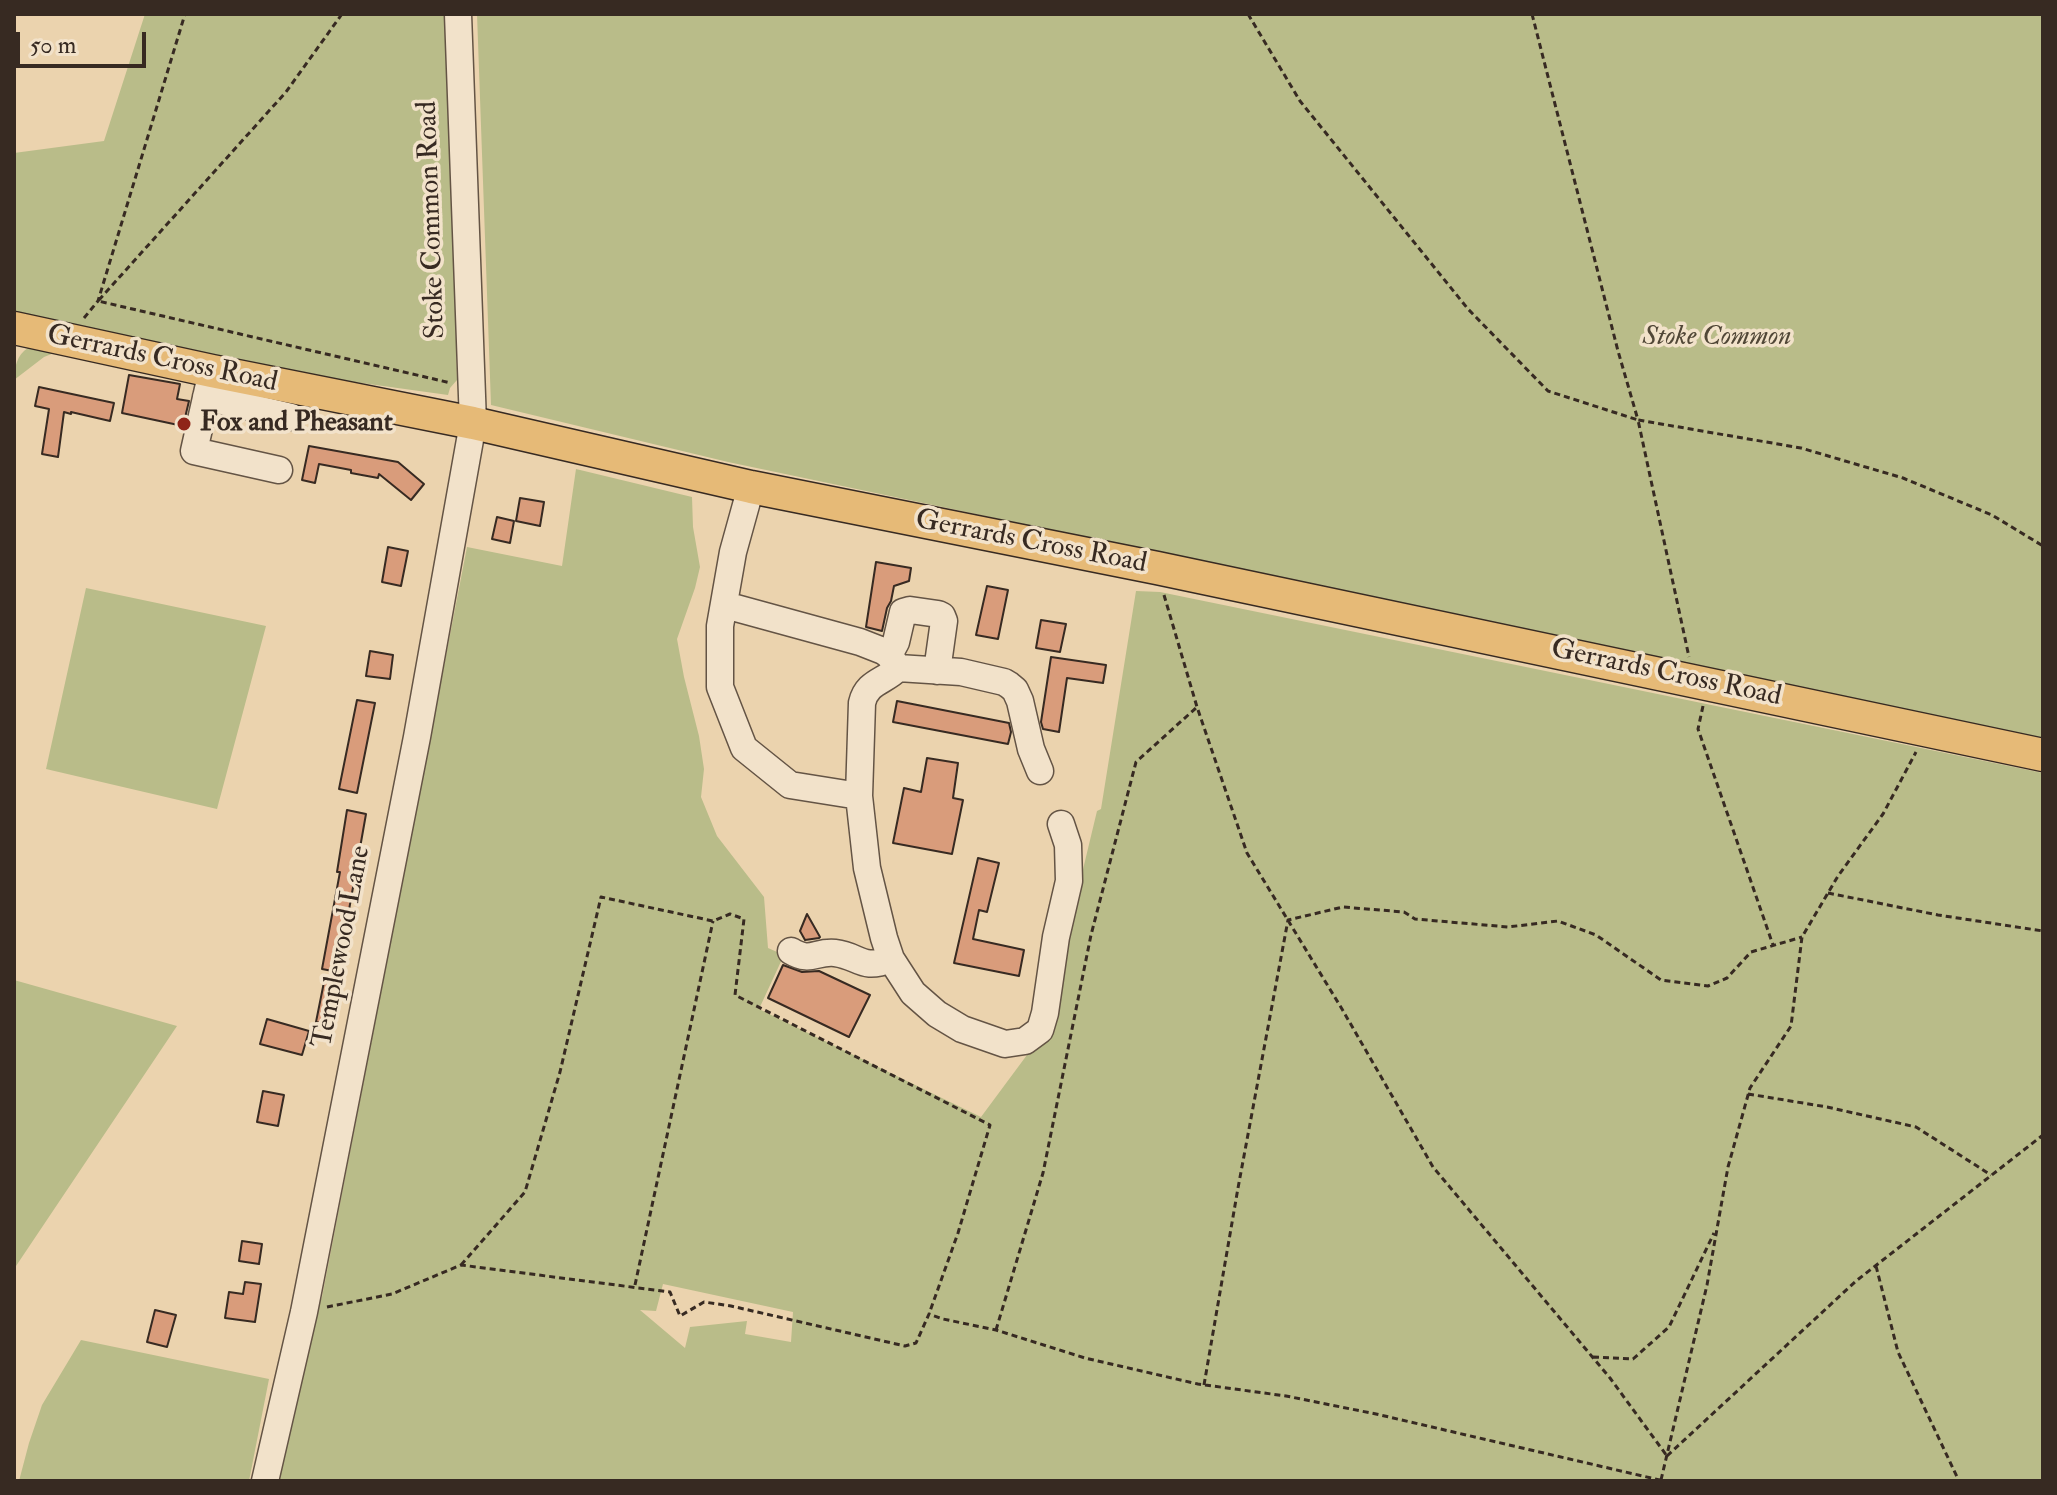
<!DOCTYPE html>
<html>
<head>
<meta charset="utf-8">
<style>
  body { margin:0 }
  #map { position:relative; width:2057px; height:1495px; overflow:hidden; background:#ebd3ae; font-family:"IM FELL Double Pica",serif }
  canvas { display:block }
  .frame { position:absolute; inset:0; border:16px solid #372a22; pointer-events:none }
  .scale { position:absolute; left:16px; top:32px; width:130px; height:36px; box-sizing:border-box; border:4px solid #372a22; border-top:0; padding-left:10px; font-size:24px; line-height:28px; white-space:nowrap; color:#372a22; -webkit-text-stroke:6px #f2e2ca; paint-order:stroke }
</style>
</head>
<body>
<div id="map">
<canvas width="2057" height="1495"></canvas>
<div class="frame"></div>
<div class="scale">50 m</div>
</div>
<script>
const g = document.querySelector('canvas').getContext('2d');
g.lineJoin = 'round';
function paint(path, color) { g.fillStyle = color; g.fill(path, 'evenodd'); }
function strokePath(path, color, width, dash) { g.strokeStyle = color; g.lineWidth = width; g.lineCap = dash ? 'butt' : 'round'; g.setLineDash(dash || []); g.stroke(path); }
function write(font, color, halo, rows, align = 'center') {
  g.font = font + ' "IM FELL Double Pica",serif'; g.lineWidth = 7; g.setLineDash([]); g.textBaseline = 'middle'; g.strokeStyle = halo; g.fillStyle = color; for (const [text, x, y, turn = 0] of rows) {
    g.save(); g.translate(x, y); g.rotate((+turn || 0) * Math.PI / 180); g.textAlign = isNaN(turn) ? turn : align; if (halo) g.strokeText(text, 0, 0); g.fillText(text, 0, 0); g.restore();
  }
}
paint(new Path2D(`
  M145,14h303l9,366 -7,8 -2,7 -252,-35 -182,-44v-163l90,-12z
  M477,14h1566v724l-1315,-276 -237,-57z
  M43,346l11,7 -10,4 -30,23c0,-11 3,-26 14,-32 1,0 13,-2 15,-2z
  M576,469l116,28 1,30 7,40 -5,21 -18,51 7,38 15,59 5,33 -3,28 16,39 47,61 4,51 16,7 -25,54 222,108 63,-85 53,-221 4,-2 35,-218 24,1 883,181v708h-1764l32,-160 11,-24 145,-750 95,19zM663,1284l130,28 -2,30 -46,-8 2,-13 -57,6 -5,21 -45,-38 16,1z
  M86,588l180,38 -49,183 -171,-40z
  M14,980l163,46 -163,243z
  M81,1340l188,39 -20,102h-230l10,-38 13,-38z`), '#b9bc89');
const building = new Path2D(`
  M129,375l51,9 -3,15 12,2 -6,25 -61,-13z
  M39,387l75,16 -4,18 -39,-9v2l-7,-2 -6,45 -16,-3 7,-45 -14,-3z
  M309,446l89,16 26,22 -13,16 -32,-26 -1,4 -27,-5v-3l-32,-6 -4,19 -13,-3z
  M520,498l24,4 -4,24 -24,-5z
  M497,517l17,4 -4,22 -18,-4z
  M388,547l20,4 -7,35 -19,-4z
  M876,562l35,6 -2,13 -15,5 -3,15 -4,7 -5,23 -16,-4z
  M987,586l21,4 -10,49 -22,-4z
  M1041,620l25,4 -6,28 -24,-4z
  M370,651l23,4 -3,24 -24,-3z
  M1051,657l55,8 -3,18 -36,-5 -8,54 -16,-3 -2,-7z
  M357,700l18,3 -18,90 -18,-4z
  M897,701l112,22 2,9 -3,12 -115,-22z
  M927,758l31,5 -5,35 10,2 -11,54 -59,-11 11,-55 17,4z
  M347,810l19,4 -28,158 -16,-3 18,-97h-3z
  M978,858l21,5 -12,49 -8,-2 -6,29 51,11 -5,26 -65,-13z
  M807,914l13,23 -1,1 -14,2 -5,-9z
  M783,965l19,7 17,-1 51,24 -21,42 -81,-39z
  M325,977l15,3 -8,45 -16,-3z
  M267,1019l42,12 -7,24 -42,-11z
  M263,1091l21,4 -6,31 -21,-4z
  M242,1241l20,3 -3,20 -20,-3z
  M245,1282l16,2 -6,38 -30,-4 4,-26 14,2z
  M155,1310l21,5 -9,32 -20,-5z`);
paint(building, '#d99c7b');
strokePath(building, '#372a22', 2);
const minor = new Path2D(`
  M212,371l-18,80 85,19
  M206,397l85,20
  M751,487l-18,65 -13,74v61l24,61 46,37 69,11
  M725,605l135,37 23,9 6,4 9,13
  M889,655l7,-13 7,-30 7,-2 28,4 4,2 2,5 -7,50
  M1040,771l-9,-22 -11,-48 -5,-11 -6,-5 -5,-3 -43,-10 -63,-4c-13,14 -31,13 -36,35l-3,93 8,72 17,70 7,21 22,34 24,21 25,15 43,15 20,-3 15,-11 5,-17 11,-76 13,-56 -1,-36 -7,-21
  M791,951c20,12 24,0 44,2 25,3 26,18 56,6
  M265,1481l39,-169 113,-575 56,-314 -15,-409`);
const major = new Path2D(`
  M14,328l198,43 261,52 278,64 406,81 886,187`);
strokePath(minor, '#645445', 29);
strokePath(major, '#372a22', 35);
strokePath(new Path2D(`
  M342,14l-56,78 -188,209 353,82
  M1248,14l52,87 168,208 80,82 90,29 51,237
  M1532,14l86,337 20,69 163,28 102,30 89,37 51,31
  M84,318l14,-17 87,-287
  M1164,595l33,112 50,146 95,156 91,158 177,211 57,78
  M1703,706l-5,23 75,216
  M1828,893l110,22 105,16
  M1748,1094l79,13 89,20 75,48
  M461,1265l64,-73 35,-120 41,-175 112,24 17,-7 14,5 -9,76 255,130 -32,108 -29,81
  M1876,1266l22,86 61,129
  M635,1285l78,-364
  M327,1307l65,-13 69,-29 209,27 10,24 24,-14 27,4 174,40 11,-3 13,-29 14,5 53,11 89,28 113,26 88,12 90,18 288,67
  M996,1330l47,-157 48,-238 45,-173 61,-55
  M1593,1357l40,2 36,-32 45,-94
  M1204,1385l34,-197 50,-268 55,-13 61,5 11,7 93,8 50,-6 38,14 65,45 47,6 19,-8 24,-26 51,-15
  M1667,1456l189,-175 187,-146
  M1661,1480l46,-195 21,-118 22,-79 41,-62 11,-89 36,-61 45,-62 33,-62`), '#372a22', 3, [6, 4]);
strokePath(minor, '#f2e2ca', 26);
strokePath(major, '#e6ba77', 32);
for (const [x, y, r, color] of [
  [184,424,8,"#8f2418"]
]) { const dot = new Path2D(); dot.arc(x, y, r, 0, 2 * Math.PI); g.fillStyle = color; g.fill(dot); strokePath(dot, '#f2e2ca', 3); }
write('28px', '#372a22', '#f2e2ca', [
  ["Stoke Common Road",433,220,-92],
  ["Gerrards Cross Road",162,360,12],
  ["Gerrards Cross Road",1031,543,11],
  ["Gerrards Cross Road",1666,674,12],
  ["Templewood Lane",343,947,-79]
]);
write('italic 28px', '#514737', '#f2e2ca', [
  ["Stoke Common",1717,338]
]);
write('bold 28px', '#372a22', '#f2e2ca', [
  ["Fox and Pheasant",200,424]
], 'left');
</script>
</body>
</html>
